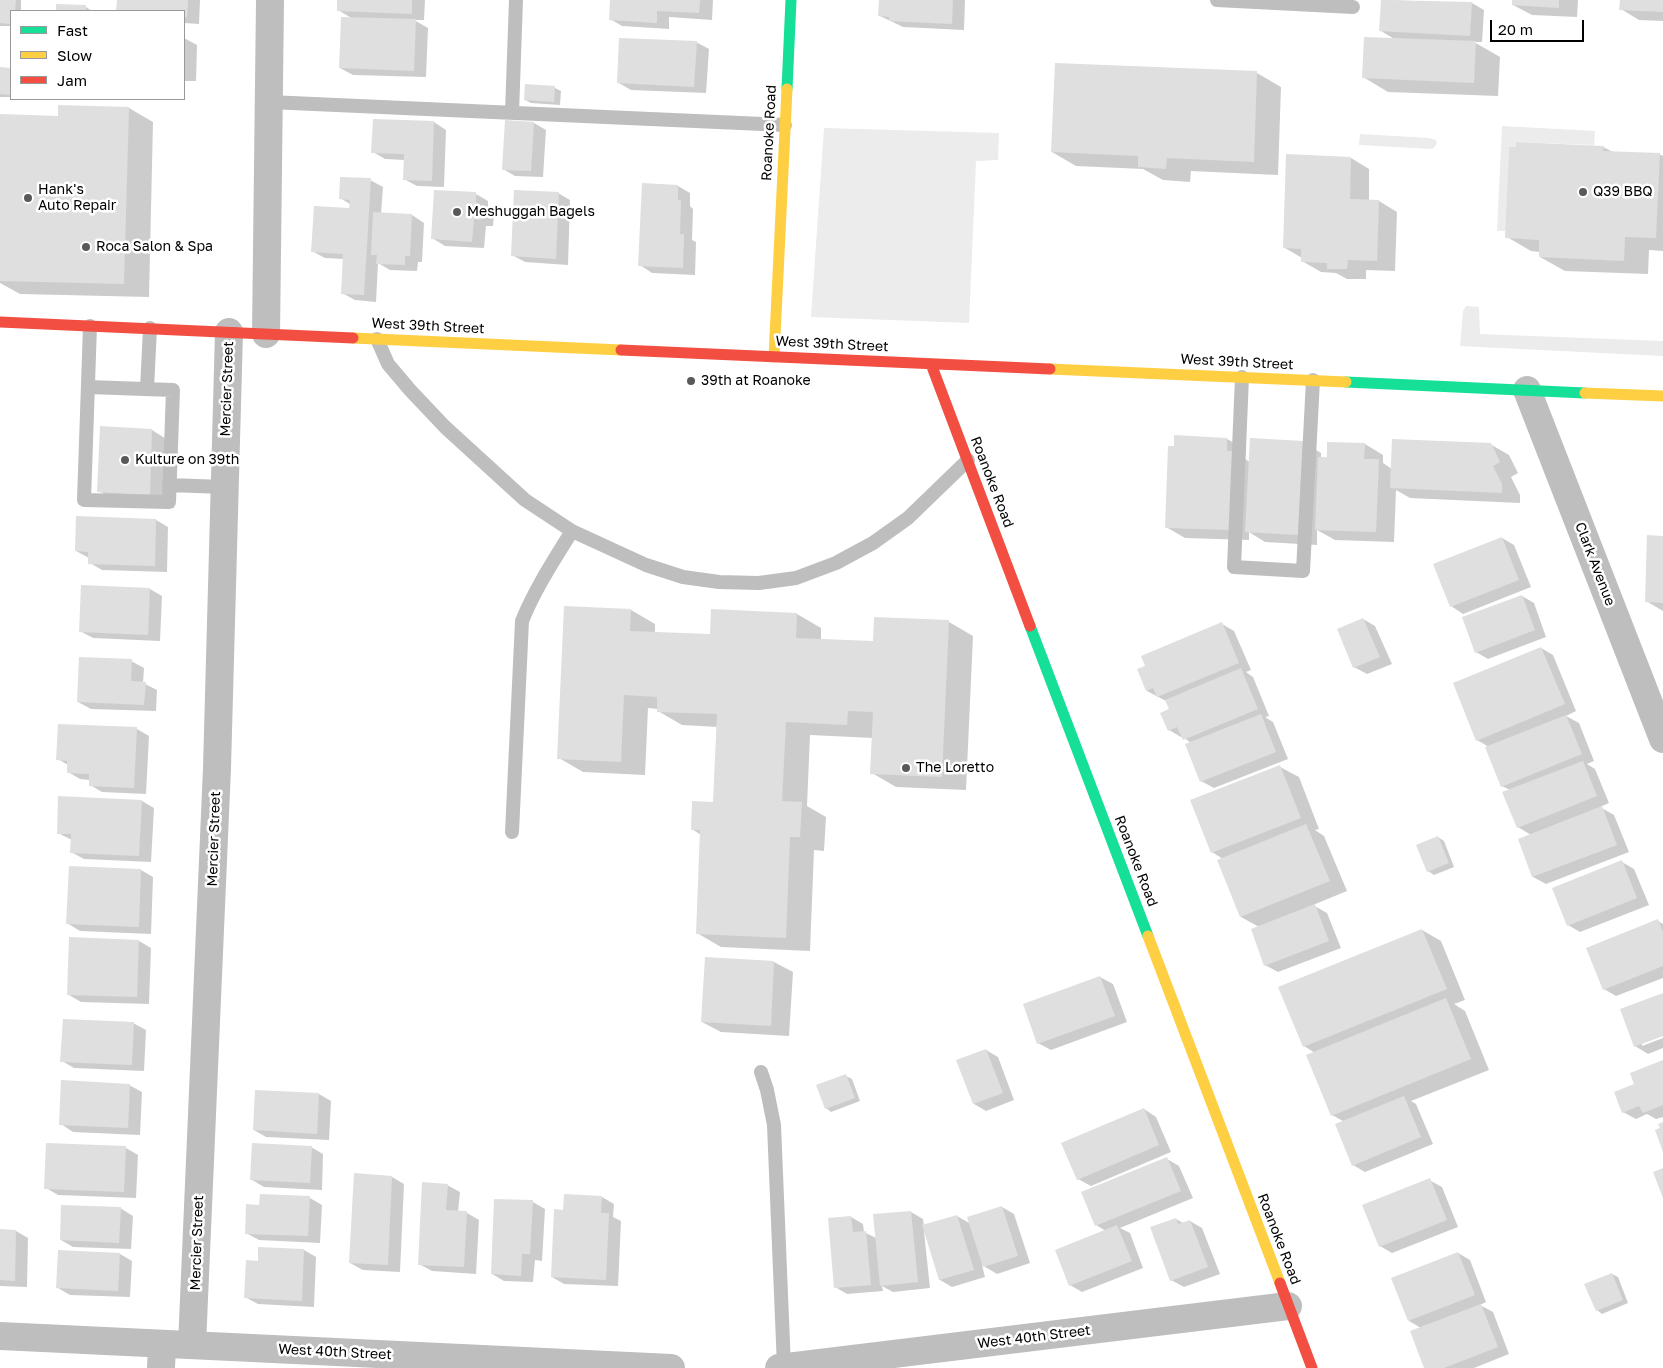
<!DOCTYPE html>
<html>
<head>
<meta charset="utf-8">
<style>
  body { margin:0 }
  #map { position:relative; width:1663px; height:1368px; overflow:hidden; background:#fff; font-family:"Golos Text",sans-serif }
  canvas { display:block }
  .legend { position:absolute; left:10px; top:10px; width:175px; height:90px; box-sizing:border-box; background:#fff; border:1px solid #999; margin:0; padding:6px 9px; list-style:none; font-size:15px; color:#000 }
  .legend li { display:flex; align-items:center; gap:10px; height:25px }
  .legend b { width:25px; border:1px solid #999 }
  .scale { position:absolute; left:1490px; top:20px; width:94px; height:22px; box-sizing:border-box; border:2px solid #000; border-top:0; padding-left:6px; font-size:15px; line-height:18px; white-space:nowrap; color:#000; -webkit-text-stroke:4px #fff; paint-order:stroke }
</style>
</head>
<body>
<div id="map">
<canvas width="1663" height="1368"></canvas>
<ul class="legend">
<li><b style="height:6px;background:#16e098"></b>Fast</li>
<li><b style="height:6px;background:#ffcf43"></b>Slow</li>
<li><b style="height:6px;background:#f24e42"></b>Jam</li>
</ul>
<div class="scale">20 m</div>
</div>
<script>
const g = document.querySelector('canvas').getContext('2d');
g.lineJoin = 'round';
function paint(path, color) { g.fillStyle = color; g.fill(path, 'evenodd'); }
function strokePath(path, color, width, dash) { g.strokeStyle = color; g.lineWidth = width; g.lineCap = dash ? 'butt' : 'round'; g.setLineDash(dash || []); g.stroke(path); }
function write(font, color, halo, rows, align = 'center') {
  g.font = font + ' "Golos Text",sans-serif'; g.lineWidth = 5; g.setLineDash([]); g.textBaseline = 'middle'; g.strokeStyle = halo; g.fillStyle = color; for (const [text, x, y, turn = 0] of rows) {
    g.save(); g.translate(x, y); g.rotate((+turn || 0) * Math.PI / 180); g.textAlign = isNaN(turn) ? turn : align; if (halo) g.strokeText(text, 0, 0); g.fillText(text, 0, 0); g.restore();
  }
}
paint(new Path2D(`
  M1502,126l93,5 -1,14 -78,-3v5h-7l-3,84h-9z
  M824,128l175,5 -1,27 -22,1 -7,162 -158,-6z
  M1360,134l69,4 7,2 1,3 -3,5 -3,1 -72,-4z
  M1466,306l13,1 1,27 183,7v15l-203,-10 3,-35z`), '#ececec');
paint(new Path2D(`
  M0,0h21v11h-10v15h-11z
  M118,0h82l-1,24 -15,-1v-12h-66z
  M338,0h87l-1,20h-10l14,8 -2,49 -73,-2 -13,-7 13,-49 -15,-9z
  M611,0h102l-1,20 -43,-3v12l-47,-3 -12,-7z
  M880,0h85l-1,30 -61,-3 -23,-11z
  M1382,0l90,3 12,7 -2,32h-8l26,15 -2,39 -110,-4 -25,-15 33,-37 -15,-9z
  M1514,0h64l-1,17 -45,-2 -19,-10z
  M1621,0h42v21l-24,-1 -18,-11z
  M58,5l28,2 6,4h-35z
  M184,38l13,7 -1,36h-12z
  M696,42l13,7 -3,44 -75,-3 -12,-7z
  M1056,64l201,9 24,14 -3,88 -87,-4 -1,11 -27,-2 -20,-11 -67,-3 -24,-14z
  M0,68l11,1v28h-11z
  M526,86l29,2 6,3 -1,14 -29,-2 -6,-3z
  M129,108l24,14 -4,175 -129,-3 -20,-11v-168l59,2z
  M434,122l12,8 -2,57 -27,-1 -13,-7 1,-19 -20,-1 -12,-7z
  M534,123l12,7 -3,47 -28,-1 -12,-7z
  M1603,147l10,5 46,2 4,2v95l-14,-1 -1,24 -83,-3 -25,-14v-5l-9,-1 -24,-14z
  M1351,158l18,11v32h10l18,11 -2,59 -29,-1v9h-19l-11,-6 -15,-1 -19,-11v-3l-17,-10z
  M370,180l13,7 -2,27 31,1 12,8 -2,39h-4l-1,9 -27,-1 -12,-7 -2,39 -21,-2 -13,-7 2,-34 -19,-1 -13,-7 38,-41v-6l-10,-6z
  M644,184l34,2 12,7v13l3,3 -1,31 4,2 -1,33 -43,-2 -12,-8z
  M558,193l12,7 -2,65 -43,-3 -13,-7z
  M476,194l12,7v9l6,4 -1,12h-7l-2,22 -39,-2 -13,-8z
  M101,427l51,3 24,15 -2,63 -51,-3 -24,-14z
  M1175,437l52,2 19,10 -1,10 5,3 53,-20 18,11v6h7l37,-15 18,11v8l9,6 98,-25 19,11 9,18 -7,4 9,18v8l-110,-5 -14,-8 -2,52 -59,-2 -18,-10v15l-52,-3 -16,-10v8l-64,-2 -19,-11z
  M77,518l79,2 12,7 -1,45 -65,-2 -12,-7 -1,-5 -13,-7z
  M1663,537v74l-17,-10z
  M1502,538l12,7 17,42 -68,27 -12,-8z
  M150,589l12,7 -2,45 -67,-3 -13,-7z
  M1522,596l12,7 12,34 -58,22 -12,-7z
  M565,608l66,2 24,14v9l56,3 1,-25 85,3 24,14v12l53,2 75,-20 24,14 -7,154 -70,-3 -24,-14 1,-35 -63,-3 -3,71 19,11 -2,34 -10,-1 -4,101 -89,-4 -24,-14 4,-98 -9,-6 22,-26 4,-76 -36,-2 -24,-14v-2l-10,-1 -3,67 -62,-3 -24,-14z
  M1363,619l12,7 17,38 -25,10 -13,-7z
  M1222,624l12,7 17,39 -5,2 7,5 16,39 -4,1 8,5 15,37 -74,29 -13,-7 -10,-38 -8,-6h-2l-12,-7 1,-20 -4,-9 -19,-10 -8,-21z
  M1541,648l12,7 23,56 -10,5 13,7 15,38 -7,3 8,5 14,34 -9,4 14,8 15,37 -83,32 -13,-7 -14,-37 12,-5 -13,-8 -8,-37 -8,-4 -13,-39 -12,-7z
  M131,661l13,7 -1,15 14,7 -1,21 -65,-2 -13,-7z
  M137,729l12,7 -3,58 -44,-2 -12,-7v-5l-10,-1 -12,-7v-7l-10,-6z
  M1280,767l19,10 20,52 -4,1 9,6 23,55 -34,14 14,8 14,35 -63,24 -13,-7 -6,-38 -18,-10 -18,-58 -11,-7z
  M142,801l12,7 -3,54 -67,-3 -13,-7 1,-12 -14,-7z
  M1438,837l6,4 10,26 -20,8 -6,-4z
  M1622,862l12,7 15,36 -69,27 -12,-7z
  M141,870l12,7 -2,57 -71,-3 -13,-8z
  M1658,921l5,3v54l-47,18 -12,-7z
  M1422,930l19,11 24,59 -11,4 11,7 24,59 -78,31 5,3 17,40 -68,28 -12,-7 -10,-44 -11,-6 -17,-62 -11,-7z
  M71,938l68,3 12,7 -2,56 -68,-2 -12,-7z
  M706,958l68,4 19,10 -4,64 -68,-4 -19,-10z
  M1100,977l13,7 14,38 -76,28 -13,-7z
  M1663,994v41l-21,8v3l21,-8v10l-15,6 -13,-8z
  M133,1023l13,7 -2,41 -70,-3 -12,-7z
  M986,1050l12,7 16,43 -28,11 -12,-7z
  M1663,1061v56l-7,2 -9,-5 -11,5 -13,-7z
  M846,1076l6,3 8,22 -29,11 -5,-4z
  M129,1085l13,7 -2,43 -67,-3 -12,-8z
  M319,1094l12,7 -2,39 -63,-3 -12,-7z
  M1144,1109l12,8 15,35 -80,34 -13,-7z
  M47,1144l79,4 12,7 -2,43 -78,-3 -12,-7z
  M311,1147l12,7 -1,36 -58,-3 -12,-7z
  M1167,1159l12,7 14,32 -73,30 10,5 13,35 -61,24 -12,-7 36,-54 -10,-6z
  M392,1177l12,7 -4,88 -37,-2 -13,-7z
  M1429,1180l13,7 16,40 -66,26 -12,-7z
  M447,1185l13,7 -2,20 9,1 12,7 -3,54 -44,-3 -13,-7z
  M602,1197l12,7 -1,13 8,4 -3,65 -54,-2 -12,-7 13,-66z
  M310,1198l12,7 -2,38 -61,-3 -13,-7 14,-27z
  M533,1202l12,7 -3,52 -7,-1 -2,22 -29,-1 -12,-7z
  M1002,1207l12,7 16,49 -33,11 -15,-9 3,12 -33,10 -12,-7 -14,-48h-2l6,56 -37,4 -11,-6 1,5 -36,3 -12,-7 16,-70 12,7 1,8 12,6 35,-26 12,7 1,7 33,-10 14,8z
  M120,1208l13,8 -2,33 -58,-2 -12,-7z
  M1176,1219l7,4 7,-2 12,7 18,46 -36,13 -13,-7z
  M0,1230l16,1 12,7 -1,49 -27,-1z
  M304,1250l12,7 -2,50 -56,-3 -13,-7 14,-35z
  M1458,1253l12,7 16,42 -6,3 13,7 16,42 -35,14h-49l-4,-40 -12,-7z
  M120,1254l12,7 -2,36 -60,-2 -12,-7z
  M1612,1274l6,3 10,26 -26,11 -5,-4z`), '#0003');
paint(new Path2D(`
  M0,0h16l-1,11h-4v13l-11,-1z
  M117,0h71l-1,17h-3v-6h-68z
  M337,0h75v14l-75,-3z
  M610,0h90l-1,13 -42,-2v12l-48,-3z
  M879,0h74l-1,24 -63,-3v-4l-11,-1z
  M1381,0l91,2 -2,34 -91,-5z
  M1512,0h47v8l-47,-3z
  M1620,0h43v12l-44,-2z
  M56,4l30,1v6h-30z
  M341,17l75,2 -2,52 -75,-3z
  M1364,37l112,4 -2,42 -112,-5z
  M619,38l78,3 -3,46 -77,-4z
  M1055,63l202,8 -3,91 -87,-4 -1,11 -28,-2v-11l-87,-4z
  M0,67l11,1v27l-11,-1z
  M525,84l30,2 -1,16 -30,-2z
  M58,105l71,2 -5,177 -124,-3v-167l58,2z
  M373,119l61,2 -2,60 -29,-1 1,-26 -33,-1z
  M505,120l29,2 -3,49 -29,-1z
  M1516,142l88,4 -1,5 57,2 -4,85 -31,-1 -1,24 -85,-4v-17l-34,-2 4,-91h7z
  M1286,154l65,3 -1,42 29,1 -2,61 -29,-1 -1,9h-20v-6l-26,-1v-13l-18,-1z
  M340,177l31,1 -7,117 -23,-1 2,-40 -32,-2 3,-46 35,2 1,-8 -11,-1z
  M642,183l36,2v15h3l-1,34h4l-1,34 -45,-2z
  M434,190l42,2v13h6l-1,15 -7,-1 -2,23 -41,-3z
  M514,190l45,2 -3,67 -45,-3z
  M373,212l39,2 -2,42h-5v9l-29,-1 1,-9h-6z
  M100,426l52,3 -2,66 -53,-3z
  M1174,435l53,3v13h7l-4,79 -65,-2 3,-82h6z
  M1250,438l53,3 -5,94 -53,-3z
  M1392,439l99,4 9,19 -7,4 9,18v9l-112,-5z
  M1327,442l38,1 -1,16h15l-3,73 -61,-2 3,-73h9z
  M76,516l80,3 -1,47 -67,-2v-12l-13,-1z
  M1647,535l16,1v67l-18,-1z
  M1502,537l17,43 -69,27 -17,-43z
  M81,585l69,3 -2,47 -69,-3z
  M1522,595l13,35 -60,23 -13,-36z
  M564,606l67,3 -1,22 80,3 1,-25 86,4 -1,25 77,3 1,-24 75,3 -7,157 -72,-3 3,-62 -25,-1 -1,14 -61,-3 -4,79 20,1 -2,35h-10l-4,101 -90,-4 4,-104h-9l1,-29 21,1 4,-88 -60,-2v-15l-33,-2 -3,67 -64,-3z
  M1363,618l17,39 -27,11 -16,-39z
  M1222,622l17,41 -82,34 -4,-9 -7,3 -9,-22 8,-3 -4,-10z
  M1541,647l24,57 -89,37 -23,-58z
  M79,657l53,2 -1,22 15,1 -2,23 -67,-3z
  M1241,668l17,41 -75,31 -6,-13 -9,4 -8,-18 9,-4 -4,-9z
  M1261,714l15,38 -76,30 -15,-38z
  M1566,715l16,39 -81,33 -16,-40z
  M58,724l79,3 -3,61 -45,-2v-12l-22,-1v-12l-11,-1z
  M1583,761l14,35 -80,32 -15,-36z
  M1280,765l21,53 -90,35 -21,-53z
  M58,796l84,4 -3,56 -69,-3 1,-19h-14z
  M1602,806l15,39 -85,32 -14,-38z
  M1306,824l24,57 -90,36 -23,-57z
  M1438,836l11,27 -22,9 -11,-27z
  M1622,860l15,38 -70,28 -15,-38z
  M69,866l72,3 -2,58 -73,-3z
  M1315,904l14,37 -65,25 -13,-37z
  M1658,919l5,13v34l-60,24 -17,-42z
  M1422,929l25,60 -144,58 -25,-60z
  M69,937l70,3 -2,57 -70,-2z
  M705,957l69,4 -3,65 -70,-4z
  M1100,976l15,40 -78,28 -14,-40z
  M1663,993v43l-29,11 -14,-38z
  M1446,998l25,61 -140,57 -25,-61z
  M63,1019l71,3 -2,43 -72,-3z
  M986,1049l17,44 -30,11 -17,-44z
  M1663,1060v45l-20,8 -4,-7 -17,7 -8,-21 20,-8 -4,-11z
  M846,1074l9,24 -30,11 -9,-24z
  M61,1080l69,4 -2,44 -69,-3z
  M255,1090l64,3 -2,41 -64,-4z
  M1404,1096l17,41 -69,29 -17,-42z
  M1144,1108l15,37 -82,35 -16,-37z
  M1663,1122v30l-8,-22 5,-2 -2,-4z
  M46,1143l80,3 -2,46 -80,-3z
  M252,1143l60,3 -2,37 -60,-3z
  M1167,1157l14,34 -86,35 -14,-34z
  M1663,1168v30l-10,-26z
  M354,1173l38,3 -4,89 -39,-2z
  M1430,1178l17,42 -68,27 -17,-42z
  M422,1182l26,2 -2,26 21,1 -3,56 -46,-2z
  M260,1194l50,2 -2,40 -63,-2 1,-30 13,1z
  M564,1194l38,2 -1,17h8l-3,67 -55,-3 3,-68 9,1z
  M494,1199l39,1 -3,54h-8l-1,22 -30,-2z
  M61,1205l60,2 -2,36 -59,-3z
  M1002,1206l16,50 -35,11 -16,-50z
  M911,1211l7,71 -38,4 -7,-72z
  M957,1215l17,55 -35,10 -17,-55z
  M851,1216l2,16 13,-1 5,54 -37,3 -6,-70z
  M1176,1218l2,6 12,-4 18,47 -38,14 -20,-54z
  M1117,1225l15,36 -63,25 -14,-36z
  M0,1229l16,1 -1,51 -15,-1z
  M258,1247l46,2 -2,52 -58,-3 2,-38 12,1z
  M58,1250l62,3 -2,38 -62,-3z
  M1458,1252l17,43 -67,26 -17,-43z
  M1612,1273l11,27 -27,11 -12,-27z
  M1481,1304l17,43 -54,21h-20l-14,-37z`), '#dfdfdf');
strokePath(new Path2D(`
  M1217,0l136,7
  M269,102l516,23
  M512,113l4,-113
  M377,339l11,25 22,26 35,37 80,73 47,31 74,34 37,12 36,5 40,1 37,-5 40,-15 37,-20 35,-25 60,-58
  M1242,377l-8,190 69,4 10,-191
  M88,387l85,3 -4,112 -85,-2 6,-174
  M147,389l3,-61
  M169,485l55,2
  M512,832l10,-211c13,-32 32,-61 50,-90
  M761,1072l6,18 7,35 10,242`), '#bebebe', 14);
strokePath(new Path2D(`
  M266,334l4,-334
  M1527,390l136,349
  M0,1336l671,32
  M192,1345l25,-577 12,-436
  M161,1368l1,-24
  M779,1368l509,-62`), '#bebebe', 28);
strokePath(new Path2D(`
  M787,89l4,-89
  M1346,382l239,11
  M1030,626l118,310`), '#16e098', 11);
strokePath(new Path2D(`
  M353,338l268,12
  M774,357l13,-268
  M1050,369l296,13
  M1585,393l78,3
  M1148,936l132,347`), '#ffcf43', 11);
strokePath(new Path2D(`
  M0,322l353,16
  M621,350l429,19
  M931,364l99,262
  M1280,1283l32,85`), '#f24e42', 11);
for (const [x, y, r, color] of [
  [1583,192,5,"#595959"],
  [28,198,5,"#595959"],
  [457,212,5,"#595959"],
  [86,247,5,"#595959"],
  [691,381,5,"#595959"],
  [125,460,5,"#595959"],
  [906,768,5,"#595959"]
]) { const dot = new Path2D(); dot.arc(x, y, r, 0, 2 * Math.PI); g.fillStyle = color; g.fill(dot); strokePath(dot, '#fff', 2); }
write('14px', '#000', '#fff', [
  ["Roanoke Road",769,133,-87],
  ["West 39th Street",428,326,3],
  ["West 39th Street",832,344,3],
  ["West 39th Street",1237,362,3],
  ["Mercier Street",227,389,-88],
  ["Roanoke Road",992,482,69],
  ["Clark Avenue",1595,564,69],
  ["Mercier Street",214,839,-88],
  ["Roanoke Road",1136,861,69],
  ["Roanoke Road",1279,1239,69],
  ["Mercier Street",197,1243,-88],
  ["West 40th Street",1034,1337,-7],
  ["West 40th Street",335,1352,3]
]);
write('14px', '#000', '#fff', [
  ["Hank's",38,190],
  ["Auto Repair",38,206],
  ["Q39 BBQ",1593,192],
  ["Meshuggah Bagels",467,212],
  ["Roca Salon & Spa",96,247],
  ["39th at Roanoke",701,381],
  ["Kulture on 39th",135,460],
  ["The Loretto",916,768]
], 'left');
</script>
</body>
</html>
